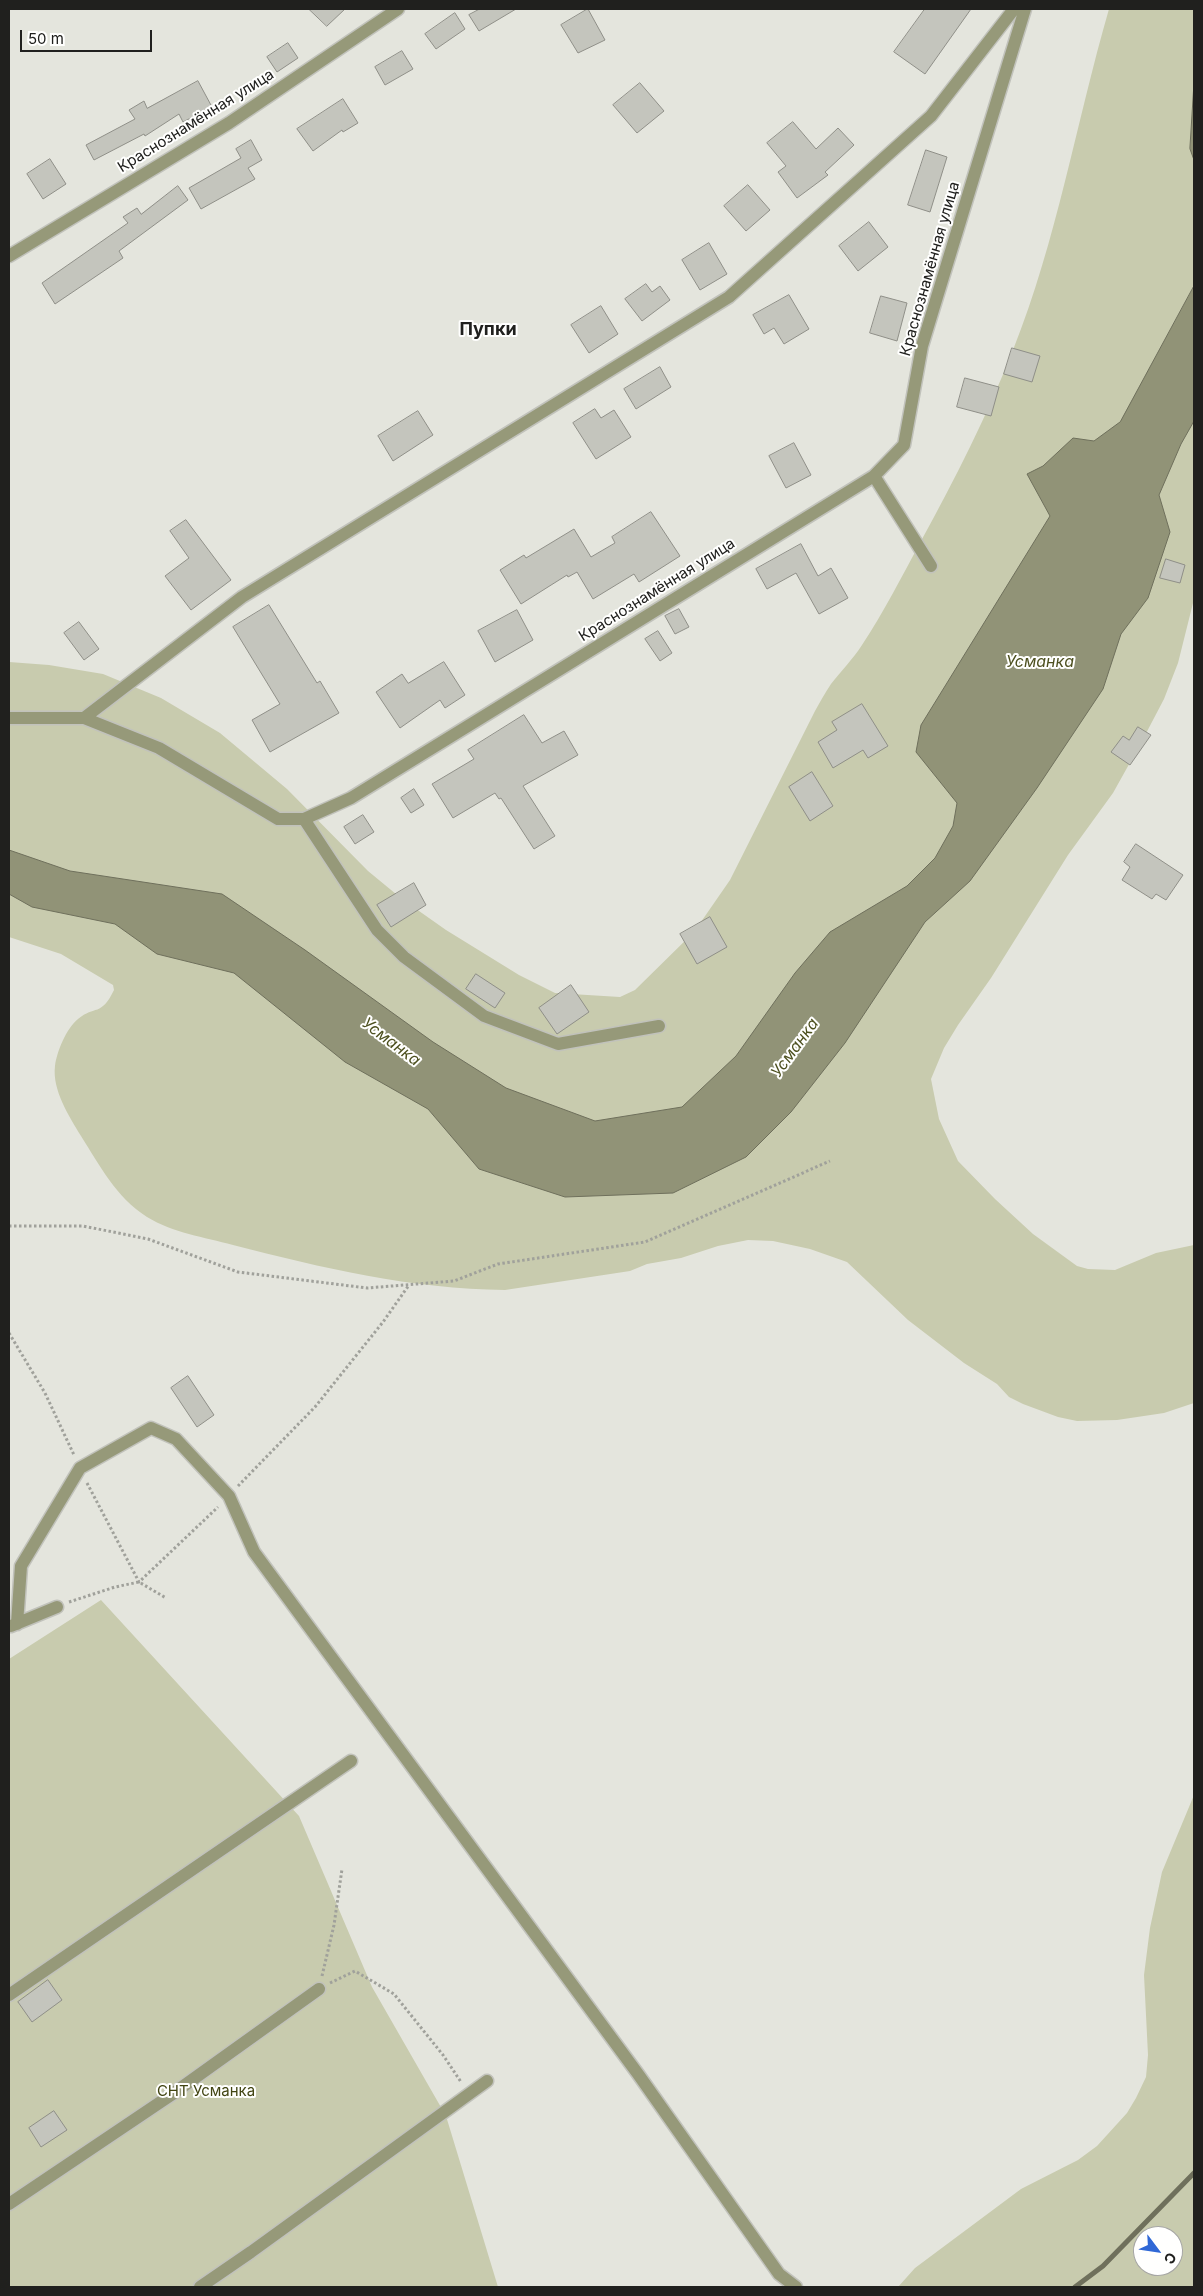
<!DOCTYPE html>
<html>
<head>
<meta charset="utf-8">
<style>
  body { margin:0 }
  #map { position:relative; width:1203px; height:2296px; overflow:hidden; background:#e4e5dd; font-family:Inter,sans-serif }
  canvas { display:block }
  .frame { position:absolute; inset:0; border:10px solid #20201e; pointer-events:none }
  .north { position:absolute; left:1133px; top:2226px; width:50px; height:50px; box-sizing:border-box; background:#fffffe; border:1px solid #a6a6a4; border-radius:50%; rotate:121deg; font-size:14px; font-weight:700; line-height:20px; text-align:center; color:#20201e }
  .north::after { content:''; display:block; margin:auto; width:18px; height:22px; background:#3068d6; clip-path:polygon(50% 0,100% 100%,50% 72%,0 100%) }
  .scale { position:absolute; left:20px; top:30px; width:132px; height:22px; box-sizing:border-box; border:2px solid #20201e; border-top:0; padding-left:6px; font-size:15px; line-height:18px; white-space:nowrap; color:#20201e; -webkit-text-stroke:4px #fffffe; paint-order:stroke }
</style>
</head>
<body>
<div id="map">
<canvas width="1203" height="2296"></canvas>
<div class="frame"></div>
<div class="north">С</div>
<div class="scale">50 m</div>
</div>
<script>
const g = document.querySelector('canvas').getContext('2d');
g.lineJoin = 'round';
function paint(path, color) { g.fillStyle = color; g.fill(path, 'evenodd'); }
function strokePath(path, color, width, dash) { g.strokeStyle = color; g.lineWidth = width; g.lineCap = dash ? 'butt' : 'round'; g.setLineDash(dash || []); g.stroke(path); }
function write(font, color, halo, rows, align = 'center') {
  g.font = font + ' Inter,sans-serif'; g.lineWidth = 4; g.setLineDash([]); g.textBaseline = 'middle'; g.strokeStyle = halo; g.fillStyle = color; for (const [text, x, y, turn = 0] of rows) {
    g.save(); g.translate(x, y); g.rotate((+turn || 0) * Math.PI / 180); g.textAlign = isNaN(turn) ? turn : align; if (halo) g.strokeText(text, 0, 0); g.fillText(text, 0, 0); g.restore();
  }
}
paint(new Path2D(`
  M1109,9h85v590l-16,64 -14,36 -22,42 -29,52 -45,62 -77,123 -33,47 -14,23 -13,31 8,40 19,42 37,38 38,35 44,32 11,3 27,1 41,-17 38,-8v158l-30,10 -47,7 -40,1 -19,-4 -35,-13 -14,-7 -12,-13 -33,-21 -56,-43 -61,-58 -37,-13 -37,-8 -25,-1 -30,6 -37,12 -34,6 -17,7 -125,19c-93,-1 -183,-22 -272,-45 -29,-8 -60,-12 -86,-28 -31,-20 -47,-51 -66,-81 -12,-20 -29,-46 -26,-70 2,-15 11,-37 23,-47 17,-14 23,-2 36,-29l-1,-5 -52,-31 -52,-17v-275l40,3 54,9 58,24 59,35 67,56 81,82 34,28 44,31 73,45 36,18 65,4 15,-7 59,-58 36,-52 85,-169c5,-9 10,-18 16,-27 10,-13 22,-25 31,-39 22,-33 40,-69 59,-104 34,-62 66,-125 92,-191 44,-110 63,-227 96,-341z
  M101,1600l198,216 73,171 74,129 52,171h-489v-628z
  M1194,1795v492h-296l17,-19 106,-79 57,-29 19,-14 30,-33 9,-15 10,-21 2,-22 -4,-80 6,-47 12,-56zM1143,2236h30v30h-30z`), '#c8cbae');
const water = new Path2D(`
  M1194,83v77l-4,-11z
  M1194,286v135l-13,23 -22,51 11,37 -22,66 -27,36 -18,55 -66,99 -67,93 -45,41 -80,121 -54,69 -45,45 -73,36 -108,4 -86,-28 -51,-60 -83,-47 -111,-89 -77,-19 -42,-30 -83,-17 -23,-13v-44l61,21 152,23 83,56 128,92 73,46 89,33 87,-14 54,-51 59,-83 35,-41 77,-46 28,-28 18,-32 4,-23 -41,-51 5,-27 129,-209 -23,-42 16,-8 30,-28 21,3 26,-19z`);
paint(water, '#919377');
strokePath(water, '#6f705c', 1);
strokePath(new Path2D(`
  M1075,2287l28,-21 91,-93`), '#6f705c', 5);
const building = new Path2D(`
  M309,9h36l-18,17z
  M480,9h36l-37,22 -10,-16z
  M588,9l17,31 -27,13 -17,-28z
  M925,9h46l-46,65 -31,-22z
  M455,13l10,16 -29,20 -11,-15z
  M288,43l10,15 -21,14 -10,-15z
  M402,51l11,18 -28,16 -10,-18z
  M198,81l14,26 -29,15 -4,-8 -34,22 -1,-2 -50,26 -8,-15 49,-26 -6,-9 15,-9 3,7z
  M640,83l24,28 -27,22 -24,-28z
  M343,99l15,24 -15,9 -1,-2 -29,21 -16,-22z
  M793,122l23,27 22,-21 16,17 -29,27 3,3 -31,23 -19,-26 8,-6 -19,-23z
  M251,140l11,20 -14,8 7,11 -54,30 -12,-21 52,-30 -5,-9z
  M926,150l21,7 -17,55 -22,-7z
  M50,159l16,25 -23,15 -16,-25z
  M748,185l22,25 -24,21 -22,-25z
  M178,186l10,14 -69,51 4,7 -68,46 -13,-21 86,-60 -5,-6 14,-9 4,6z
  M869,222l19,25 -30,24 -19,-25z
  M709,243l18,31 -27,16 -18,-30z
  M646,284l6,8 8,-6 10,14 -28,21 -17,-22z
  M789,295l20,34 -25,15 -10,-16 -10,6 -11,-19z
  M881,296l26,7 -10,38 -27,-8z
  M601,306l17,28 -29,19 -18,-28z
  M1012,348l28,8 -8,26 -28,-8z
  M660,367l11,20 -35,22 -12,-20z
  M965,378l34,9 -8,29 -34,-9z
  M595,409l6,9 13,-8 17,27 -35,22 -23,-36z
  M418,411l15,24 -40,26 -15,-25z
  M794,443l17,32 -25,13 -17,-32z
  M651,512l29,44 -41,26 -5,-8 -41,25 -16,-27 -9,5 -1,-2 -46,29 -21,-34 24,-15 2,3 48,-29 17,28 24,-14 -3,-6z
  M186,520l45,60 -40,30 -26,-34 24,-18 -19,-27z
  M801,544l17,32 13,-8 17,30 -29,16 -23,-41 -29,16 -11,-20z
  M1166,559l19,6 -5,18 -20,-5z
  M269,605l48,78 3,-2 19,32 -69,39 -18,-32 28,-16 -47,-77z
  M679,609l10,18 -14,7 -10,-18z
  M517,610l16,30 -38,22 -17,-31z
  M79,622l20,27 -15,11 -20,-27z
  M658,631l14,22 -12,8 -15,-22z
  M444,662l21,33 -20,13 -5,-8 -40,28 -24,-36 26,-18 6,9z
  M862,704l26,42 -20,12 -5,-8 -30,18 -15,-26 19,-12 -5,-8z
  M524,715l18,28 22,-12 14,24 -55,31 32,50 -21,13 -33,-51 -2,1 -4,-6 -42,25 -21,-34 42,-25 -6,-9z
  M1138,727l13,8 -21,30 -19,-13 12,-16 6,4z
  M812,772l21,34 -23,15 -21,-34z
  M414,789l10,16 -13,8 -10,-15z
  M363,815l11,17 -19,12 -11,-17z
  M1136,844l47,31 -17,25 -10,-6 -4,5 -30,-19 8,-13 -6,-5z
  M414,883l12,22 -35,22 -14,-22z
  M710,917l17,30 -30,17 -17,-30z
  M476,974l29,19 -10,15 -29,-19z
  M571,985l18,27 -32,22 -18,-26z
  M188,1376l26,39 -17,12 -26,-39z
  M48,1980l14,20 -30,22 -14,-20z
  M54,2111l13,19 -26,17 -12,-19z`);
paint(building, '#c4c5bd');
strokePath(building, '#8f8f88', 1);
const street = new Path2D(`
  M9,256l220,-133 169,-114
  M874,476l57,90
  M9,718h75l75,30 119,71h26l47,-21 523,-322 30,-31 18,-99 103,-337
  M84,718l158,-121 487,-300 202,-181 83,-107
  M304,819l73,111 27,27 80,59 74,28 101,-18
  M17,1624l4,-58 59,-98 71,-40 25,11 53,57 25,56 384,522 141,200 17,13
  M11,1626l46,-19
  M9,1995l342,-234
  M9,2204l162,-109 148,-106
  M200,2287l51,-35 236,-171`);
strokePath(street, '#c1c2bb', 15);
strokePath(new Path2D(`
  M9,1226h74l65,13 90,33 129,16 87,-7 44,-17 147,-22 185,-81
  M9,1333l36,60 29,62
  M87,1483l52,99 79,-75
  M238,1486l77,-79 68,-85 26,-37
  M69,1602l46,-15 24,-5 27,16
  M322,1976l12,-51 8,-56
  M330,1983l25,-12 39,23 49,61 18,27`), '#a0a19b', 3, [2.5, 2.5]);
strokePath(street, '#969979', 12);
write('15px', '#20201e', '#fffffe', [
  ["Краснознамённая улица",196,121,-32],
  ["Краснознамённая улица",930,269,-74],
  ["Краснознамённая улица",657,590,-32]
]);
write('15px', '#424513', '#fffffe', [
  ["СНТ Усманка",206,2091]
]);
write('italic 16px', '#4d501f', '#fffffe', [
  ["Усманка",1040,662],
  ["Усманка",391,1042,37],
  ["Усманка",795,1048,-54]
]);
write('bold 18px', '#20201e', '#fffffe', [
  ["Пупки",488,330]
]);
</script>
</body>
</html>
